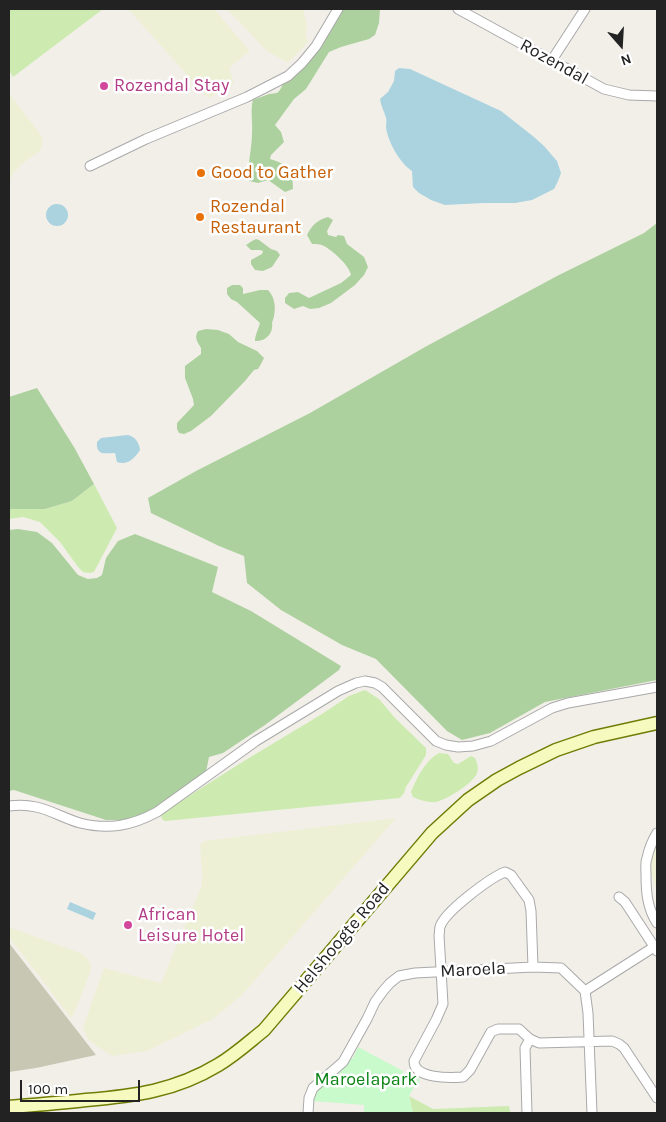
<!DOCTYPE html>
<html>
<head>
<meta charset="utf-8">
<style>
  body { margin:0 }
  #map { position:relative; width:666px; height:1122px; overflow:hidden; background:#f2efe9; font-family:Karla,sans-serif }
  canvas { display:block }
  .frame { position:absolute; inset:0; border:10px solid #222; pointer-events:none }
  .north { position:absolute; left:596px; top:20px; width:50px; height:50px; -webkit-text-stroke:4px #fff; paint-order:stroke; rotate:161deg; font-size:14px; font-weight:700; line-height:20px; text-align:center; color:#222 }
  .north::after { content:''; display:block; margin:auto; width:18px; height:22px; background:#222; clip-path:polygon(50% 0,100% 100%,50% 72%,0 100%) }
  .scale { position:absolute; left:20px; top:1080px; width:120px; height:22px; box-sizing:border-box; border:2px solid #222; border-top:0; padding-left:6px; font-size:15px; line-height:18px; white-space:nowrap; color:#222; -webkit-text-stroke:4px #fff; paint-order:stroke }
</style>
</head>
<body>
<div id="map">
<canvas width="666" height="1122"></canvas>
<div class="frame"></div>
<div class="north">N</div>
<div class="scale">100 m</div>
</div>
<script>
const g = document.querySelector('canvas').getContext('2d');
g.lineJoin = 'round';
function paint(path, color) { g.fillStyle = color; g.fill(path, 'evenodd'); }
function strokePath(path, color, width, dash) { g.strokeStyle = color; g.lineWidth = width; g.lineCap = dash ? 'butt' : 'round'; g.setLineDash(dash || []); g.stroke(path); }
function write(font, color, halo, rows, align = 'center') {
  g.font = font + ' Karla,sans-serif'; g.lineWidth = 5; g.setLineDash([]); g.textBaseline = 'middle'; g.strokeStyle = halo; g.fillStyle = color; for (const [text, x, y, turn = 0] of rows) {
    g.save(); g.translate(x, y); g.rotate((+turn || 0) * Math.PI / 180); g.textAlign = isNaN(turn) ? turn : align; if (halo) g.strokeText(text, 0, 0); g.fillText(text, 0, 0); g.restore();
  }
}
paint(new Path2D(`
  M9,943l87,112 -60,13 -27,4z`), '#c7c7b4');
paint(new Path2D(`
  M128,9h86l36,42 -20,16v5l4,10 -5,6 -21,10z
  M227,9h76l4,16 -1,10 2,7 -20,21 -21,-12z
  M9,93l34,45 -1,8 -2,5 -17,12 -9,9 -3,6 -2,2z
  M396,818l-154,177 -29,24 -66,32 -35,5 -17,-11 -8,-7 -4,-11 21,-59 57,15 41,-98v-15l-2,-25 4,-4z
  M657,840v51l-7,-21v-10z
  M9,927l74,27 6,7 2,5 -1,7 -18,46 -63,-82z`), '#eef0d5');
paint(new Path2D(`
  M9,9h94l-90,68 -3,-5h-1z
  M94,484l23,44 -23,44 -5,1 -6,-1 -5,-5 -18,-25 -20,-20 -17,-5 -14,2v-10h36l27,-8z
  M365,690l14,9 16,19 31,30v7l-20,32 -2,6 -4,5 -235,23 -3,-2 -1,-5 12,-8 71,-45 78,-47 27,-18z
  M439,753l9,1 6,9 4,1 13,-8 4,2c2,4 4,10 2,15 -3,10 -31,27 -41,29 -8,1 -16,-2 -23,-5l-2,-5c6,-15 14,-31 28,-39z
  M409,1096l24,13 76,-3 1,5 2,2h-99z`), '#cdebb0');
paint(new Path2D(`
  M342,9h38l-1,14 -4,12 -6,4 -28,8 -12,5 -23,37 -12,10 -19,26 6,7 3,10 -13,13 -1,4c18,5 23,11 23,30l-8,3 -17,-12 -10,3 -9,-2c-2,-16 3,-32 3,-48 1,-11 -2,-23 1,-33l16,-6 8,-1 3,-3 4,-8 13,-8 26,-34z
  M328,217l5,3 -6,11 1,4 8,2 2,-2 6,1 3,8 17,13 4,10 -4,8 -9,10 -24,18 -12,5 -9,1 -7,-3 -9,3 -9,-6v-5l4,-5 9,-1 11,6 32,-15 10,-8c-2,-10 -18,-24 -27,-29 -4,-2 -8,-2 -12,-2l-5,-9c5,-10 10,-15 21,-18z
  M657,223v457l-112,22 -55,31 -28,7 -15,-9 -71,-72 -34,-14 -61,-35 -34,-27 -3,-27 -25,-10 -68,-33 -3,-15 48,-27 114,-58 115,-66 132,-71 87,-43z
  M256,239l3,1 12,9 6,2 3,4 -8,12 -9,4 -8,-1 -4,-6v-4l11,-6 1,-3 -3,-1h-9l-5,-5 6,-4z
  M232,285h8l3,3v6l17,-4h8c8,8 8,21 5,30 -2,5 0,3 -1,8 -1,8 -9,14 -17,13 0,-6 3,-11 5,-18l-23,-21 -6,-3 -4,-5v-6z
  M206,329l12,1 11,4 9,8 19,9 7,7 -3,6 -3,5 -4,1 -9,11 -34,35 -20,15 -7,3 -5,-1 -2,-4v-6l17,-18 -1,-6 -8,-21v-12l16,-12v-6c-4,-7 -7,-10 -3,-17z
  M37,388l37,59 20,37 -22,17 -27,8h-36v-112z
  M18,529l19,3 15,11 26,32 10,4 9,-1 5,-3 4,-17 12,-17 17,-7 83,33 -6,25 39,19 90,55 -2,4 -74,55 -42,28 -14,4 -3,15 -41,30 -31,18h-28l-92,-30 -5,1v-261z`), '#add19e');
paint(new Path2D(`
  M358,1047l45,24v2l17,6 -2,6h-3l-6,11 4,17h-49v-8l-51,-4 4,-12 20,-13 13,-17 3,-1z`), '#c8facc');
paint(new Path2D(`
  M399,68l11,1 91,42 33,26 10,9 13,15 4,12 -3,8 -4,8 -22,11 -17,3h-32l-38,2 -14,-5 -12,-7 -6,-6 -1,-16c-12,-8 -25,-30 -26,-45 0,-3 1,-5 0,-8 -2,-7 -5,-12 -6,-19l8,-7 6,-11 1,-10z
  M46 215a11 11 0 1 1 22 0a11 11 0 1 1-22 0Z
  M127,435c8,1 12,7 13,15 -5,8 -13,16 -23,12l-2,-9c-11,0 -19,3 -18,-11l4,-4z
  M70,902l26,11 -3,7 -26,-11z`), '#aad3df');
const minor = new Path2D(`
  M458,9l146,80 25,6 28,1
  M552,60l33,-51
  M90,166l56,-27 101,-42 41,-21 14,-13 14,-17 22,-37
  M9,806c9,-1 18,-1 27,1 15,3 29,12 44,16 29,7 51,3 77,-11l99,-71 82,-50 18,-8 9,-2 10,2 7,4 54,54 10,4 12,2 15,-1 18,-5 61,-33 16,-5 89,-16
  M657,833c-5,8 -8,16 -10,25 -2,5 -1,11 -1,16 0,17 1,34 11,49
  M619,897l6,5 32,49
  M533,967l-2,-56 -2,-11 -18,-25 -6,-3c-15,6 -61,40 -65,55 -1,2 0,5 -1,8l4,69 -7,16 -22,41c0,18 36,17 49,16l7,-7 21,-38 7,-3h21l11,10 9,4 73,-2 7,3 5,4 33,50
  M585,991l69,-44
  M308,1113l1,-15 4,-10 30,-26 24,-43 8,-17 8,-11 7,-8 9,-7 16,-3 118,-6 28,1 24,23 3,22 4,100
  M527,1113l-2,-65 5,-9`);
const secondary = new Path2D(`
  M9,1107c25,-2 51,-4 77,-7 48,-4 89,-9 132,-35 17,-10 31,-23 46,-35l168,-197 36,-33 29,-20 22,-12 37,-18 38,-13 63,-14`);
strokePath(minor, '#a9a9a9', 11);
strokePath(secondary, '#707d05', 15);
strokePath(minor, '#fff', 9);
strokePath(secondary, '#f7fabf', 12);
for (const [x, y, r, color] of [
  [104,86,5,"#d1479c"],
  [201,173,5,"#e8710a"],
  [200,217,5,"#e8710a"],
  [128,925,5,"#d1479c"]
]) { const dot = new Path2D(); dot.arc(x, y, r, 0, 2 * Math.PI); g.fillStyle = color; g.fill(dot); strokePath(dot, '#fff', 2); }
write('18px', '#222', '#fff', [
  ["Rozendal",554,62,29],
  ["Helshoogte Road",342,938,-50],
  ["Maroela",473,970,-3]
]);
write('18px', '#b23c85', '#fff', [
  ["Rozendal Stay",114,86],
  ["African",138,915],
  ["Leisure Hotel",138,936]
], 'left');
write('18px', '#c56008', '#fff', [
  ["Good to Gather",211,173],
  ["Rozendal",210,207],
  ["Restaurant",210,228]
], 'left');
write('18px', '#0c8416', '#fff', [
  ["Maroelapark",366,1080]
]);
</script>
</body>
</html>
